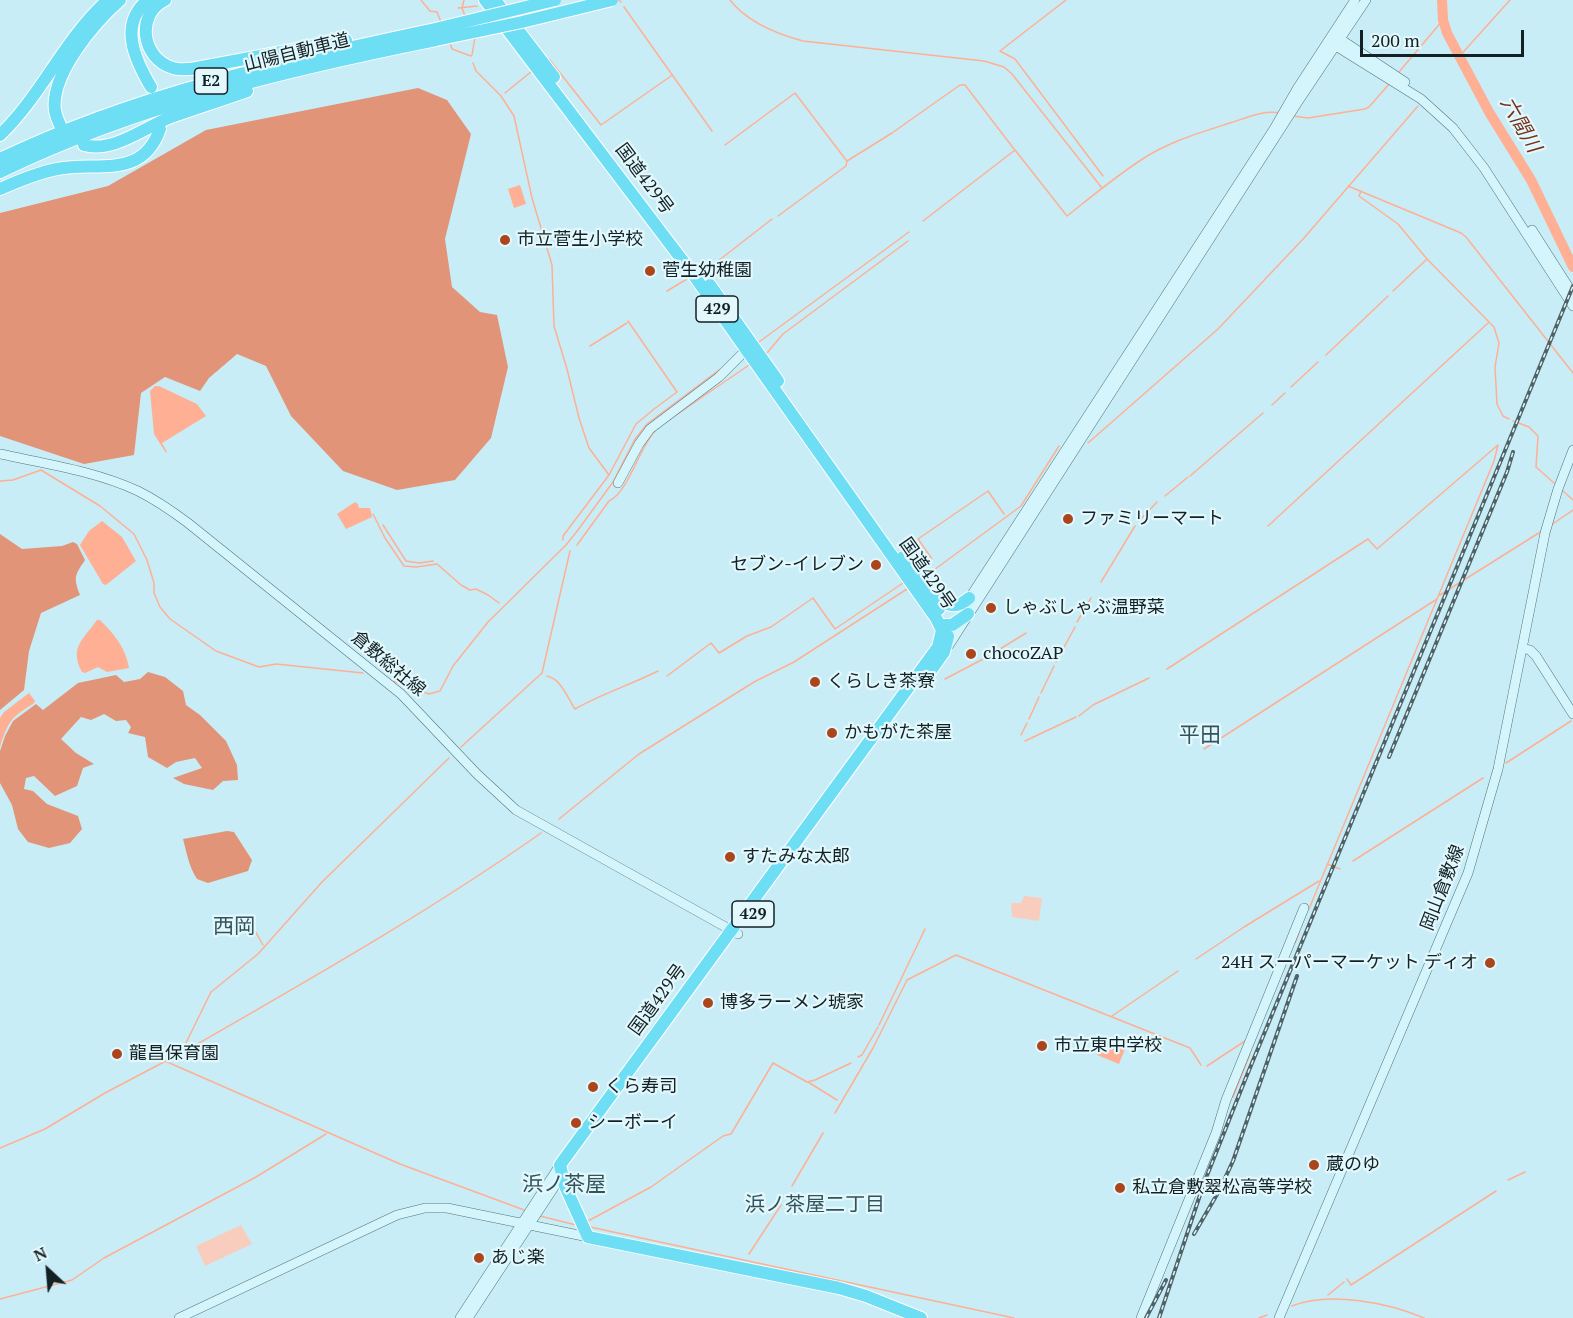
<!DOCTYPE html>
<html>
<head>
<meta charset="utf-8">
<style>
  body { margin:0 }
  #map { position:relative; width:1573px; height:1318px; overflow:hidden; background:#c9edf6; font-family:"PT Serif",serif }
  canvas { display:block }
  .north { position:absolute; left:18px; top:1240px; width:60px; height:60px; -webkit-text-stroke:4px #e2f8fd; paint-order:stroke; rotate:334deg; font-size:16px; font-weight:700; line-height:24px; text-align:center; color:#132124 }
  .north::after { content:''; display:block; margin:auto; width:21px; height:27px; background:#132124; clip-path:polygon(50% 0,100% 100%,50% 72%,0 100%) }
  .scale { position:absolute; left:1360px; top:30px; width:164px; height:27px; box-sizing:border-box; border:3px solid #132124; border-top:0; padding-left:8px; font-size:18px; line-height:21px; white-space:nowrap; color:#132124; -webkit-text-stroke:4px #e2f8fd; paint-order:stroke }
</style>
</head>
<body>
<div id="map">
<canvas width="1573" height="1318"></canvas>
<div class="north">N</div>
<div class="scale">200 m</div>
</div>
<script>
const g = document.querySelector('canvas').getContext('2d');
g.lineJoin = 'round';
function paint(path, color) { g.fillStyle = color; g.fill(path, 'evenodd'); }
function strokePath(path, color, width, dash) { g.strokeStyle = color; g.lineWidth = width; g.lineCap = dash ? 'butt' : 'round'; g.setLineDash(dash || []); g.stroke(path); }
function write(font, color, halo, rows, align = 'center') {
  g.font = font + ' "PT Serif","Noto Sans JP",serif'; g.lineWidth = 4.5; g.setLineDash([]); g.textBaseline = 'middle'; g.strokeStyle = halo; g.fillStyle = color; for (const [text, x, y, turn = 0] of rows) {
    g.save(); g.translate(x, y); g.rotate((+turn || 0) * Math.PI / 180); g.textAlign = isNaN(turn) ? turn : align; if (halo) g.strokeText(text, 0, 0); g.fillText(text, 0, 0); g.restore();
  }
}
paint(new Path2D(`
  M1024,896l18,2 -3,23 -27,-4 -1,-14h10z
  M241,1225l11,19 -47,22 -9,-20z`), '#f9cdbe');
paint(new Path2D(`
  M418,88l29,12 24,34 -26,105 7,48 28,25 17,3 11,52 -17,71 -36,42 -58,10 -54,-19 -52,-55 -25,-50 -29,-12 -28,24 -9,13 -35,-14 -24,16 -7,62 -50,9 -84,-28v-223l108,-27 98,-56z
  M0,534l22,15 40,-3 11,-4 4,2 8,16c-10,15 -12,17 -5,35l-39,18 -12,38 -5,39 -24,20z
  M148,672l17,5 18,14 3,14 14,10 26,26 11,24 1,15 -15,1 -10,9 -29,-6 -11,-6 29,-10 -7,-10 -19,4 -9,6 -19,-11 -3,-20 -17,-4 3,-6 -5,-7 -10,1 -12,-7 -13,6 -10,-3 -20,22 15,14 18,11 -11,4 -6,18 -22,10 -21,-20 -8,2 -2,11 9,2 14,13 31,12 4,13 -12,14 -21,5 -21,-6 -10,-13 -6,-24 -12,-22v-32l5,-15 8,-15 23,-17 7,6 35,-27 38,-8 8,7 16,-3z
  M227,831l7,1 18,28 -4,11 -40,12 -11,-4c-8,-12 -10,-25 -14,-40z`), '#e29478');
paint(new Path2D(`
  M520,185l6,19 -12,4 -6,-19z
  M155,386h4l38,18 9,12 -44,27 5,9 -1,1 -12,-19 -4,-43z
  M355,502l3,2 1,4h11l2,9 -26,12 -9,-15z
  M102,521l20,16 14,24 -30,24 -3,-1 -23,-39 9,-14z
  M97,620h3c14,14 26,28 29,48l-22,4 -9,-5 -13,6 -3,-1c-13,-25 1,-32 15,-52z
  M29,693l6,8 -2,3c-22,13 -25,18 -33,43v-29l4,-6z
  M1104,1040l21,9 -6,15 -22,-9z`), '#ffaf93');
strokePath(new Path2D(`
  M421,0l9,11 7,1 4,10
  M464,0l-2,8 3,8
  M619,0l2,2
  M730,0c17,22 47,34 73,41l181,20 20,6 8,7 90,114
  M1066,0l-66,51 15,8 88,117
  M624,7l88,124
  M458,8l19,-2
  M450,43l2,6 19,7
  M472,55l3,-18
  M549,59l52,66 70,-49
  M1457,59l53,-59
  M473,63l3,8 25,25 13,20 18,82 20,67 2,61 13,43 12,49 10,30 20,27
  M1399,72l44,-52
  M505,93l27,-22
  M1293,116l15,2 57,-9 4,-2 21,-24
  M725,145l70,-52 51,67
  M1348,186l113,47 5,4 107,136
  M1361,191l-2,5 39,28 29,35 67,68 5,16 -4,24 2,37 6,12 6,3
  M778,216l68,-50 1,-5 45,-28 68,-48h5l49,64
  M923,221l92,-71 52,66c24,-19 48,-39 74,-56 27,-18 58,-27 89,-37 16,-5 33,-13 50,-10
  M709,268l63,-49
  M667,291l20,-12
  M1393,291l33,-31
  M759,342l150,-110
  M590,346l37,-23
  M767,353l16,-19 125,-93
  M1326,355l62,-59
  M1291,387l27,-25
  M1272,405l13,-12
  M1513,421l16,6 9,9 -2,31 18,16
  M663,424l86,-59
  M1088,443l130,-114 86,-91 114,-132
  M1190,476l73,-63
  M0,481l13,-1 28,-10 59,36 34,28 13,26 7,23v10l6,14 10,12 46,32 43,16 17,-3 87,9
  M1563,491l10,9
  M1165,496l23,-19
  M373,514l12,24 19,28 12,1 21,-3 24,21 9,5 6,-1 12,6 11,8
  M1139,521l18,-19
  M383,525l23,36 13,2 14,-2
  M1551,525l22,-15
  M1268,526l220,-203
  M563,540v-4l46,-61 27,-51 18,-15 23,-17 -49,-71
  M577,545l32,-44c19,-8 30,-53 46,-70
  M920,567l12,-8 -14,-20 70,-48 16,23
  M927,575l94,-69 38,-60
  M1101,582l34,-56
  M1440,595l102,-64
  M1077,622l14,-24
  M1056,662l19,-35
  M1167,669l201,-130 9,10 121,-104
  M547,676c14,3 20,21 28,33 26,-15 55,-24 83,-38
  M667,676l44,-33 8,10 28,-17 24,-9 42,-29 22,31 68,-46
  M945,679l42,-22 39,-24
  M393,681l36,13 11,-3 13,-25 35,-44 78,-77 12,-15 35,-48 22,-43 12,-15 72,-54
  M1041,693l13,-27
  M1079,716l14,-11 56,-27
  M1029,719l10,-22
  M1021,735l6,-12
  M1025,741l51,-24
  M461,747l81,-74 28,-122
  M1204,749l233,-150
  M1506,763l65,-42
  M559,819l80,-65 115,-72 40,-20 113,-73
  M1353,861l130,-83
  M1327,864l13,5
  M1309,909l185,-448 4,-16
  M246,915l17,30
  M1295,943l4,-10
  M1196,959l48,-32 75,-46
  M1112,1016l66,-45
  M879,1025l46,-96
  M182,1053c121,-70 244,-139 359,-220
  M858,1057l4,-2 16,-28
  M165,1061l235,103 124,46
  M1207,1066l38,-25
  M808,1082l29,18
  M1233,1097l17,-43
  M835,1113l38,-65 34,-68 49,-25 234,93 11,17
  M0,1148l45,-19 60,-36 76,-40 30,-61 47,-38 64,-72 127,-124
  M1508,1180l17,-8
  M792,1186l31,-53
  M540,1216l36,9
  M588,1221l63,-34 72,-51 8,-2 42,-71 34,19 8,-2 36,-17
  M590,1227l424,91
  M749,1254l32,-49
  M1347,1279l4,6 145,-94
  M1328,1295l16,-13
  M0,1299l72,-19 32,-22 152,-81 70,-43
  M1292,1306c38,-15 97,-3 132,12
  M1259,1318l8,-3`), '#ffaf93', 1.5);
strokePath(new Path2D(`
  M1442,0l1,20 4,13 42,79 42,68 42,87`), '#ffaf93', 10);
const secondary = new Path2D(`
  M1337,37l68,45
  M1331,43l90,56 32,29 31,40 89,138
  M1532,230l41,64
  M0,454c46,10 95,17 138,37 18,9 34,20 50,32l213,171 76,80 39,36 222,124
  M618,483l21,-39 11,-15 69,-52 27,-27
  M967,602l307,-473 23,-40 58,-89
  M949,645l350,-545 67,-100
  M1522,648l8,2 6,6 37,58
  M179,1318l218,-103 28,-7h22l141,29
  M460,1318l100,-153
  M468,1318l94,-143
  M1141,1318l75,-185 10,-33 78,-192
  M1279,1318l189,-445 30,-104 47,-236 13,-44 15,-39`);
const highway = new Path2D(`
  M148,0c-30,24 -13,60 3,87
  M165,0c-30,15 -23,59 8,68 5,2 13,1 18,1l155,-29
  M485,0l210,277 241,341 6,12 -4,17 -378,518 5,21 23,51 251,51 27,8 55,22
  M495,0l59,77
  M60,125c-2,-4 -4,-9 -5,-14 -5,-37 40,-89 65,-111
  M0,135c42,-40 64,-96 108,-135
  M84,145c30,8 61,-18 87,-28 25,-9 51,-17 76,-26
  M0,159c137,-66 283,-97 431,-129
  M0,172c138,-67 287,-102 436,-132
  M0,189c18,-8 37,-16 57,-20 41,-8 85,11 103,-40
  M710,285l68,96
  M903,557l36,52
  M935,595c11,12 22,14 34,3
  M940,625h12l16,-11
  M922,683l22,-31 4,-16`);
strokePath(secondary, '#52747b', 10);
strokePath(highway, '#fff', 14);
strokePath(secondary, '#d4f5fc', 9);
strokePath(highway, '#6edef5', 12);
const rail = new Path2D(`
  M1389,757l118,-285 6,-20
  M1194,1234l25,-43 14,-30 64,-185
  M1146,1318l20,-38
  M1159,1318l45,-135 41,-103 328,-794`);
strokePath(rail, '#4e6368', 4);
strokePath(rail, '#e2f8fd', 1.5, [4.5]);
const highwayBridge = new Path2D(`
  M431,30l124,-30
  M436,40l86,-18 90,-22`);
strokePath(highwayBridge, '#fff', 14, []);
strokePath(highwayBridge, '#6edef5', 12);
for (const [x, y, r, color] of [
  [505,240,6,"#ab451b"],
  [650,271,6,"#ab451b"],
  [1068,519,6,"#ab451b"],
  [876,565,6,"#ab451b"],
  [991,608,6,"#ab451b"],
  [971,654,6,"#ab451b"],
  [815,682,6,"#ab451b"],
  [832,733,6,"#ab451b"],
  [730,857,6,"#ab451b"],
  [1490,963,6,"#ab451b"],
  [708,1003,6,"#ab451b"],
  [1042,1046,6,"#ab451b"],
  [117,1054,6,"#ab451b"],
  [593,1087,6,"#ab451b"],
  [576,1123,6,"#ab451b"],
  [1314,1165,6,"#ab451b"],
  [1120,1188,6,"#ab451b"],
  [479,1258,6,"#ab451b"]
]) { const dot = new Path2D(); dot.arc(x, y, r, 0, 2 * Math.PI); g.fillStyle = color; g.fill(dot); strokePath(dot, '#e2f8fd', 2); }
for (const [x, y, w] of [
  [211,81,33],
  [717,309,42],
  [753,914,42]
]) { const box = new Path2D(); box.roundRect(x - w / 2, y - 13, w, 26, 4.5); g.fillStyle = '#e2f8fd'; g.fill(box); strokePath(box, '#132124', 1.5); }
write('bold 16px', '#132124', null, [
  ["E2",211,81],
  ["429",717,309],
  ["429",753,914]
]);
write('18px', '#132124', '#e2f8fd', [
  ["山陽自動車道",297,53,-14],
  ["国道429号",644,179,53],
  ["国道429号",927,574,55],
  ["倉敷総社線",388,664,40],
  ["岡山倉敷線",1443,888,-69],
  ["国道429号",658,1000,-54]
]);
write('18px', '#132124', '#e2f8fd', [
  ["市立菅生小学校",517,240],
  ["菅生幼稚園",662,271],
  ["ファミリーマート",1080,519],
  ["セブン-イレブン",864,565,"right"],
  ["しゃぶしゃぶ温野菜",1003,608],
  ["chocoZAP",983,654],
  ["くらしき茶寮",827,682],
  ["かもがた茶屋",844,733],
  ["すたみな太郎",742,857],
  ["24H スーパーマーケット ディオ",1478,963,"right"],
  ["博多ラーメン琥家",720,1003],
  ["市立東中学校",1054,1046],
  ["龍昌保育園",129,1054],
  ["くら寿司",605,1087],
  ["シーボーイ",588,1123],
  ["蔵のゆ",1326,1165],
  ["私立倉敷翠松高等学校",1132,1188],
  ["あじ楽",491,1258]
], 'left');
write('italic 20px', '#773116', '#e2f8fd', [
  ["六間川",1520,125,60]
]);
write('20px', '#33535a', '#e2f8fd', [
  ["浜ノ茶屋二丁目",815,1205]
]);
write('21px', '#33535a', '#e2f8fd', [
  ["平田",1200,736],
  ["西岡",234,927],
  ["浜ノ茶屋",564,1185]
]);
</script>
</body>
</html>
